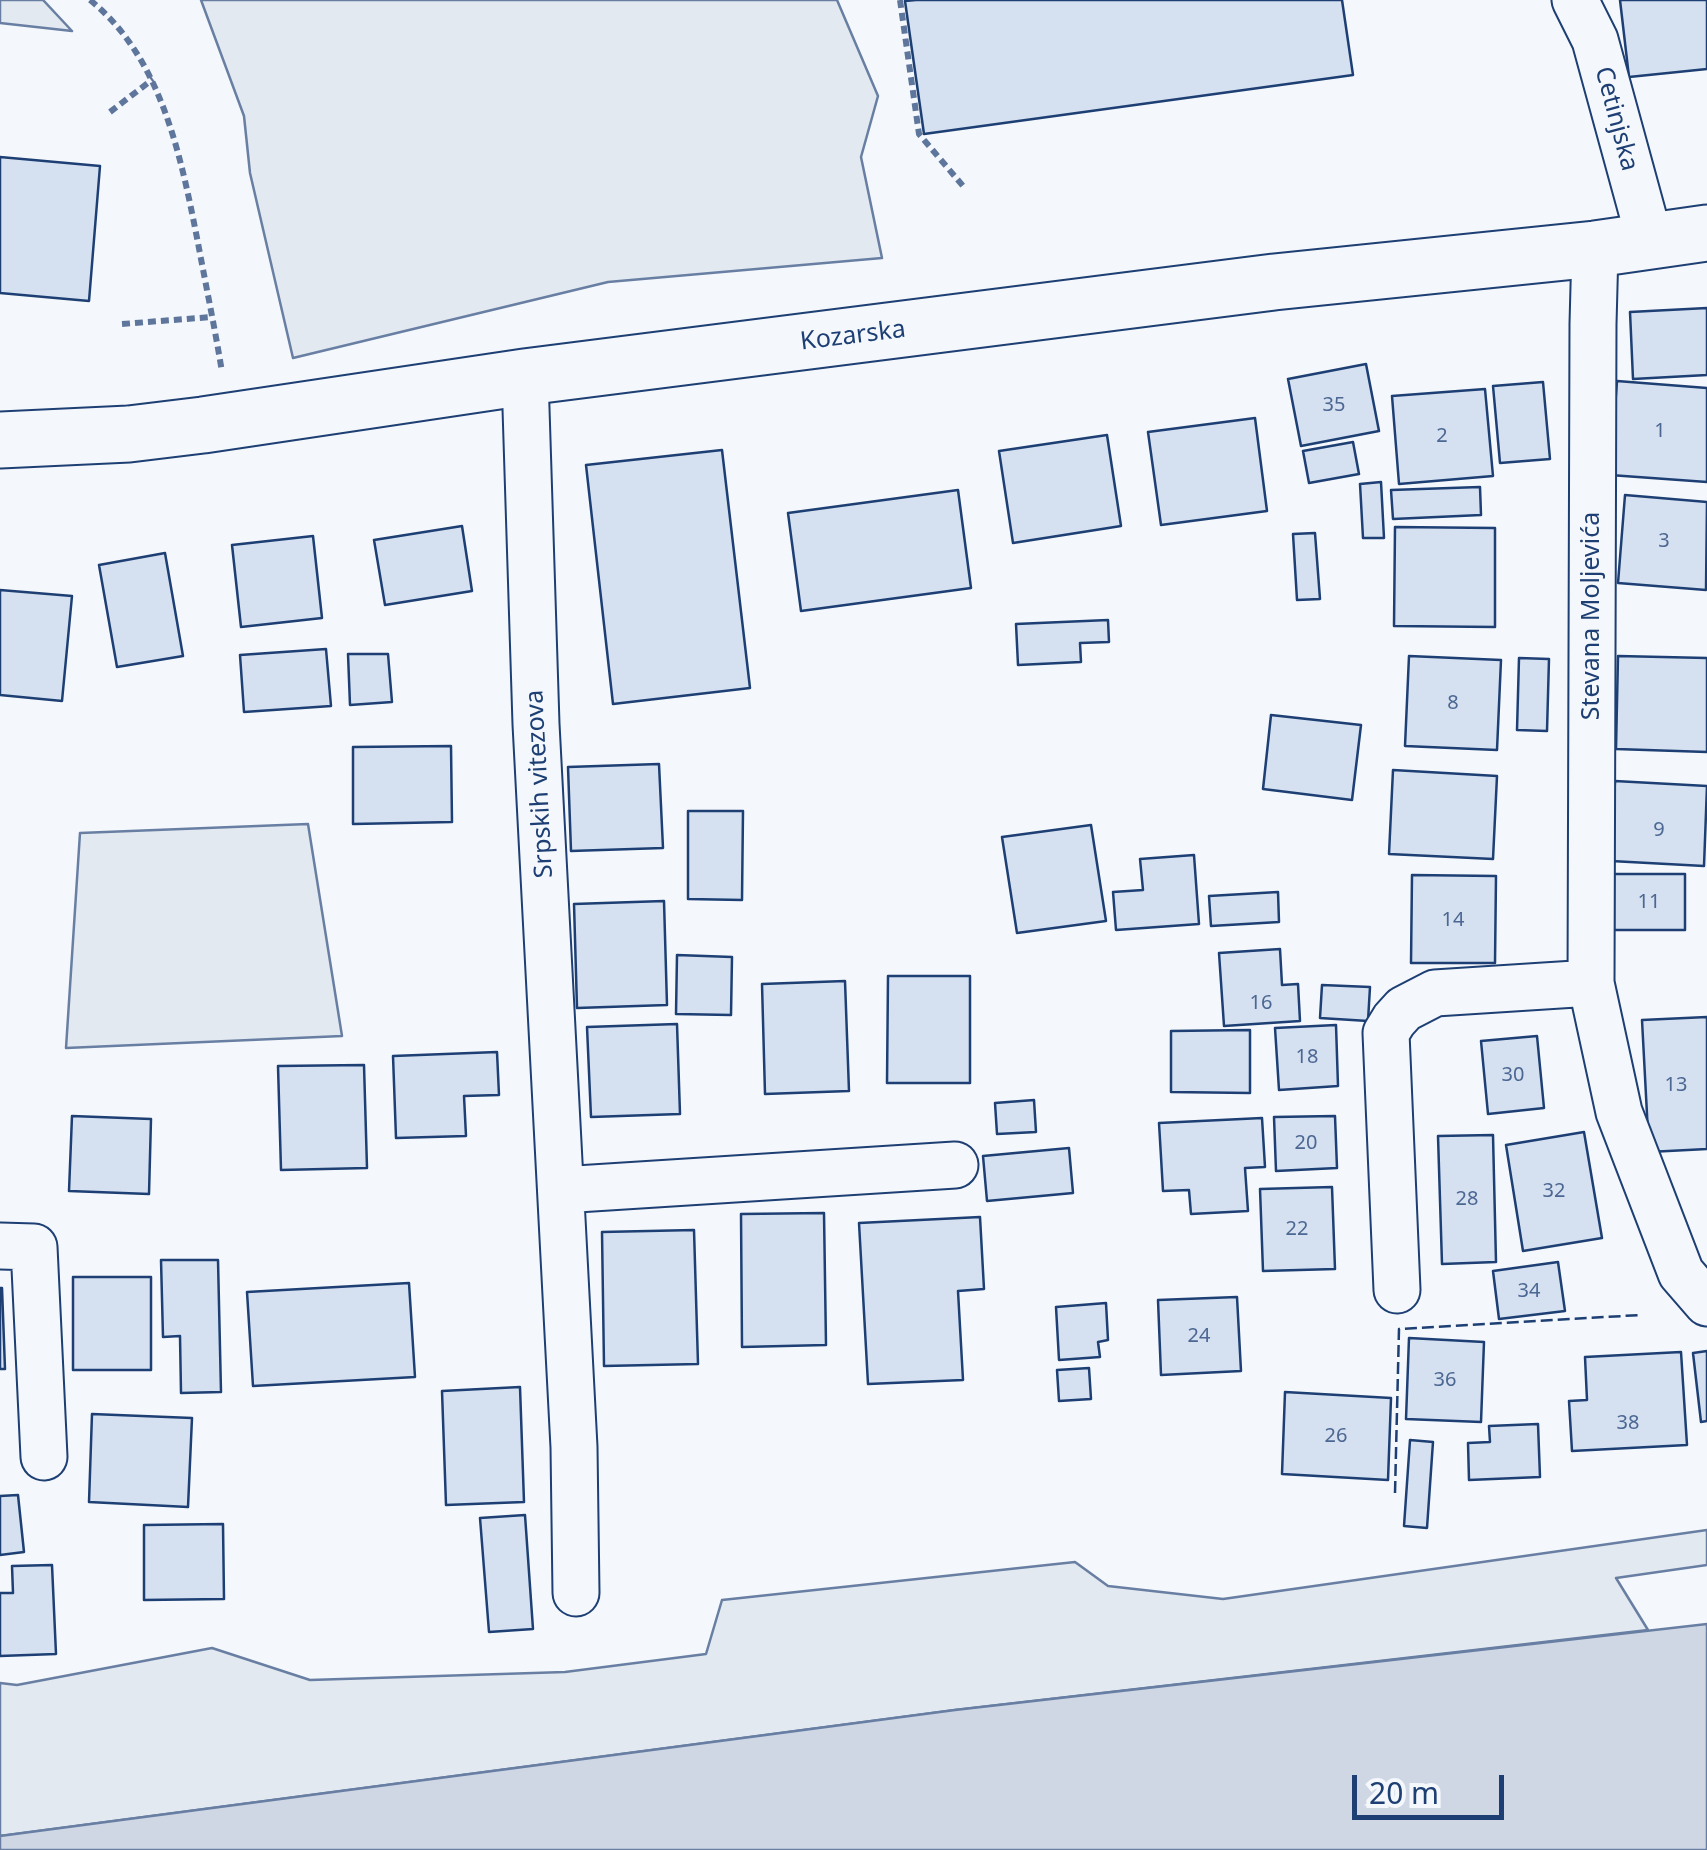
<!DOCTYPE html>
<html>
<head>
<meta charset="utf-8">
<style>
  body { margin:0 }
  #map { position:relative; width:1707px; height:1850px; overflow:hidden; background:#f4f7fb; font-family:"Noto Sans",sans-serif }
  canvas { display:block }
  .scale { position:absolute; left:1352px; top:1775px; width:152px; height:45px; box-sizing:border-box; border:5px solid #1d3f73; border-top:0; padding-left:12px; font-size:30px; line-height:35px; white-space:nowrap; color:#1d3f73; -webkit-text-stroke:8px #f4f7fb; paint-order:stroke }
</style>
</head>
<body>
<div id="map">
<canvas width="1707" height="1850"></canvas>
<div class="scale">20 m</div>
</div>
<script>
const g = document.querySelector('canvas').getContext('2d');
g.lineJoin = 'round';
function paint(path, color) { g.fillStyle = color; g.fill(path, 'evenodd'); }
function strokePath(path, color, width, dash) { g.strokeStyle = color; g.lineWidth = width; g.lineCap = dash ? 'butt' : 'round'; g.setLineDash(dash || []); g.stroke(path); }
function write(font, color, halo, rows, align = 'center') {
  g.font = font + ' "Noto Sans",sans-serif'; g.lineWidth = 8; g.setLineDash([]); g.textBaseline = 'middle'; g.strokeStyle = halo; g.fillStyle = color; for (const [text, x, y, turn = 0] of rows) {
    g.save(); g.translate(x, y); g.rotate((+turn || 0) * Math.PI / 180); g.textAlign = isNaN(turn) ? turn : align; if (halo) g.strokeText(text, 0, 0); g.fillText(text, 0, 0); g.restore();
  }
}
const green = new Path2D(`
  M0,0h43l29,31 -72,-8z
  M201,0h636l41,96 -17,61 21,101 -274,24 -315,76 -43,-185 -6,-57z
  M308,824l34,212 -276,12 14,-215z
  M1707,1530v35l-91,13 32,52 -693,80 -955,126v-153l17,2 195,-37 98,32 255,-8 141,-18 16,-54 353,-38 33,24 115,13z`);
paint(green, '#e3e9f0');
strokePath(green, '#687fa3', 2.5);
const water = new Path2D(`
  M1707,1624v226h-1707v-14l955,-126z`);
paint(water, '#cfd7e4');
strokePath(water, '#687fa3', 2.5);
const building = new Path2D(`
  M916,0h426l11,75 -429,59 -19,-133z
  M1620,0h87v69l-78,8z
  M0,157l100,9 -11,135 -89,-8z
  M1707,308v67l-74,4 -3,-67z
  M1366,364l13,67 -78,15 -13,-67z
  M1617,381l90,7v94l-97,-7z
  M1543,382l7,77 -50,4 -7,-77z
  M1485,389l8,87 -94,8 -7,-88z
  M1255,418l12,93 -106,14 -13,-93z
  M1107,435l14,91 -108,17 -14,-92z
  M1353,442l6,32 -50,9 -6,-32z
  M722,450l28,238 -137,16 -27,-239z
  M1381,482l3,56h-21l-3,-54z
  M1480,487l1,28 -88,4 -2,-29z
  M958,490l13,98 -170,23 -13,-98z
  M1625,495l82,7 -1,88 -88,-7z
  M462,526l10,65 -87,14 -11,-65z
  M1395,527l100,1v99l-101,-1z
  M1315,533l5,66 -23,1 -4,-66z
  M313,536l9,82 -81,9 -9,-82z
  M165,553l18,103 -66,11 -18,-102z
  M0,590l72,6 -10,105 -62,-6z
  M1108,620l1,22 -29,1 1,19 -63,3 -2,-41z
  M326,649l5,57 -87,6 -4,-57z
  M348,654h40l4,48 -42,3z
  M1409,656l92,4 -4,90 -92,-4z
  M1618,656l89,2v94l-91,-3z
  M1519,658l30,1 -2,72 -30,-1z
  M1271,715l90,10 -9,75 -89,-11z
  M451,746l1,76 -99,2v-77z
  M659,764l4,84 -92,3 -3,-84z
  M1393,770l104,6 -4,83 -104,-5z
  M1615,781l92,5 -3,80 -93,-5z
  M688,811h55l-1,89 -54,-1z
  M1091,825l15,96 -89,12 -15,-96z
  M1194,855l5,69 -83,6 -3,-38 30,-2 -3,-31z
  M1614,874h71v56h-71z
  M1412,875l84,1 -1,87h-84z
  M1278,892l1,30 -68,4 -2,-30z
  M664,901l3,104 -90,3 -3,-104z
  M1280,949l2,36 16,-1 2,37 -76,5 -5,-73z
  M677,955l55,2 -1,58 -55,-1z
  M888,976h82v107h-83z
  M845,981l4,110 -84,3 -3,-110z
  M1322,985l48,2 -2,34 -48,-3z
  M1707,1017v132l-58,3 -7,-132z
  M677,1024l3,90 -89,3 -4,-90z
  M1336,1025l2,61 -59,4 -4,-62z
  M1250,1030v63l-79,-1v-61z
  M1537,1036l7,72 -56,6 -7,-73z
  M497,1052l2,43 -35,1 2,40 -70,2 -3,-82z
  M364,1065l3,103 -86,2 -3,-104z
  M1034,1100l2,32 -39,2 -2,-31z
  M72,1116l79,3 -2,75 -80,-3z
  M1335,1116l2,52 -61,3 -2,-54z
  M1262,1118l3,49 -20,1 3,43 -57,3 -2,-24 -26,1 -4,-68z
  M1584,1132l18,106 -79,13 -17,-106z
  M1493,1135l3,127 -54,2 -4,-128z
  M1069,1148l4,45 -86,8 -4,-45z
  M1332,1187l3,82 -72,2 -3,-82z
  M824,1213l2,132 -84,2 -1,-133z
  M980,1217l4,72 -26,2 5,89 -95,4 -9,-161z
  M694,1230l4,134 -94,2 -2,-134z
  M161,1260h57l3,132 -40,1 -1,-57 -17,1z
  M1558,1262l7,49 -66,8 -6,-48z
  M73,1277h78v93h-78z
  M409,1283l6,94 -162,9 -6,-94z
  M0,1288h2l3,81h-5z
  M1237,1297l4,74 -80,4 -3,-75z
  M1106,1303l2,37 -10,2 2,15 -41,3 -3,-53z
  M1409,1338l75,4 -3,80 -75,-3z
  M1707,1351v70l-6,1 -8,-69z
  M1681,1352l6,93 -115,6 -3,-50 18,-1 -2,-43z
  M1089,1368l2,31 -32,2 -2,-31z
  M520,1387l4,115 -78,3 -4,-114z
  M1285,1392l106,6 -3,82 -106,-6z
  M92,1414l100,4 -4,89 -99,-5z
  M1538,1424l2,53 -71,3 -1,-37 22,-1 -1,-16z
  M1410,1440l23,2 -6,86 -23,-2z
  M18,1495l6,57 -24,3v-59z
  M525,1515l8,114 -44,3 -9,-114z
  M223,1524l1,75 -80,1v-75z
  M52,1565l4,89 -56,2v-63h13l-1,-27z`);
paint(building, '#d5e0f0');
strokePath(building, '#1d3f73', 2.5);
const minor = new Path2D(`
  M1575,0l20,40 55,201
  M1595,249l-2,75 -2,659 28,129 62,161 26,30
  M525,377l11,347 38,723 2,146
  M561,1190l394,-25
  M0,1246l34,1 10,210
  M1397,1290l-11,-257 8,-13 10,-11 31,-16 156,-10`);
const secondary = new Path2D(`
  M0,440l129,-6 74,-9 322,-48 749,-95 321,-33 112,-16`);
strokePath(minor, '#1d3f73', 49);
strokePath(secondary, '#1d3f73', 59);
strokePath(new Path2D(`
  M90,0c72,58 91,157 108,243 8,43 17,86 24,129
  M900,0l19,134 44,52
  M110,112l43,-33
  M122,324l90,-7`), '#5e769c', 6, [8, 5]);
strokePath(minor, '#f4f7fb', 45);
strokePath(secondary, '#f4f7fb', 55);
strokePath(new Path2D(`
  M1395,1493l4,-164 241,-14`), '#1d3f73', 2.5, [12, 5]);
write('20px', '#4b6792', null, [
  ["35",1334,405],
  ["1",1660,431],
  ["2",1442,436],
  ["3",1664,541],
  ["8",1453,703],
  ["9",1659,830],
  ["11",1649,902],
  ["14",1453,920],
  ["16",1261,1003],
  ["18",1307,1057],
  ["30",1513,1075],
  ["13",1676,1085],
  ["20",1306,1143],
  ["32",1554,1191],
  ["28",1467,1199],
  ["22",1297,1229],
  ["34",1529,1291],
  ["24",1199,1336],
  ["36",1445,1380],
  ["38",1628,1423],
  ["26",1336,1436]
]);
write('25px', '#1d3f73', '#f4f7fb', [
  ["Cetinjska",1616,119,75],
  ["Kozarska",853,336,-7],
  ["Stevana Moljevića",1592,616,-90],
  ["Srpskih vitezova",540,784,-93]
]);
</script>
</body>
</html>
